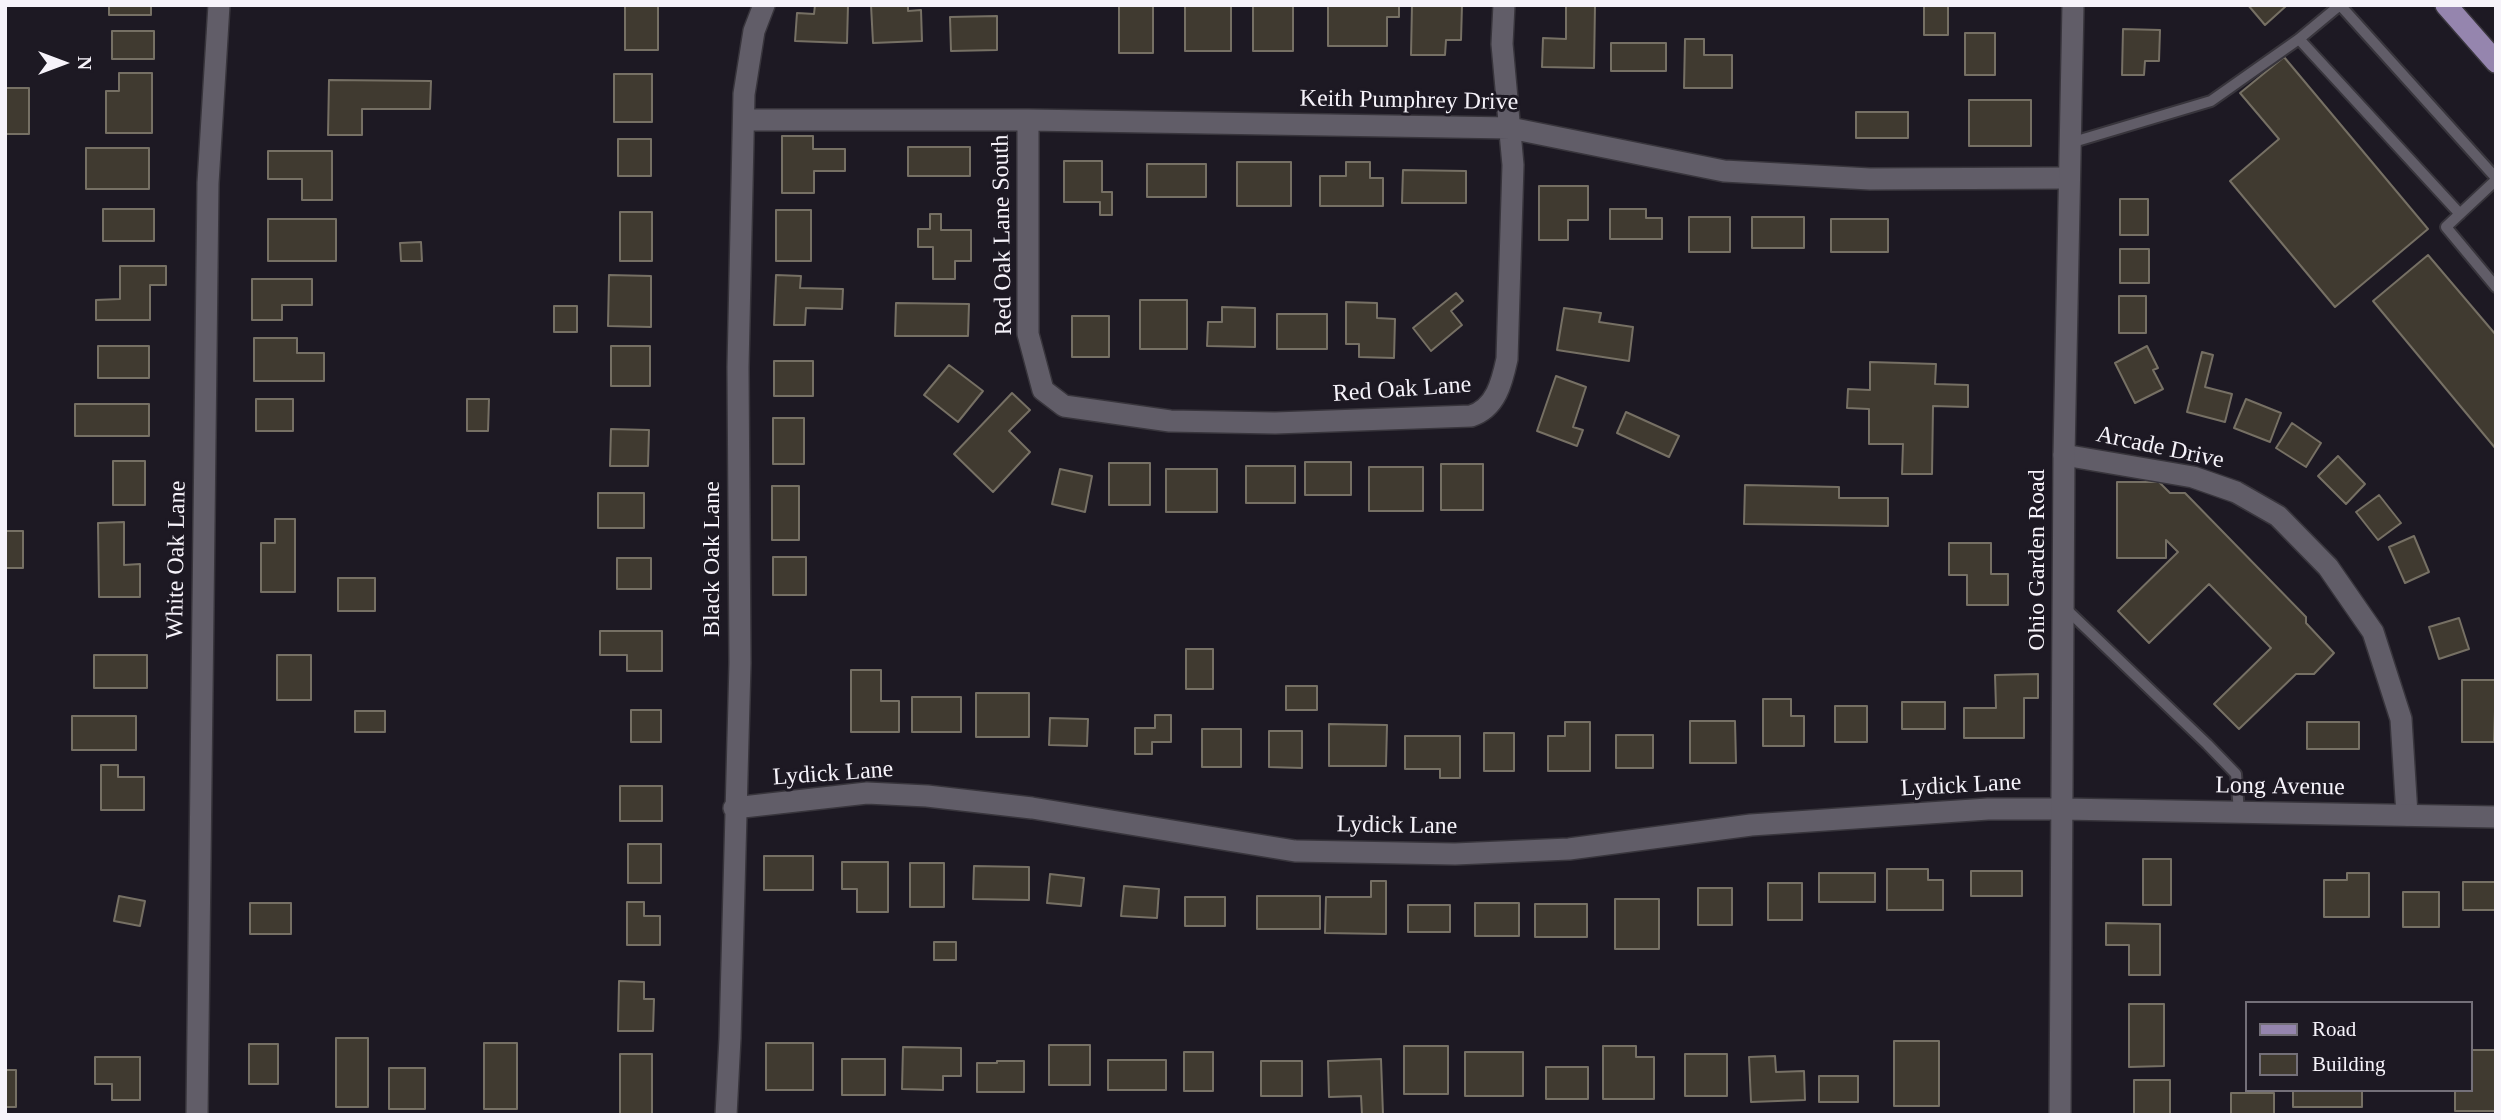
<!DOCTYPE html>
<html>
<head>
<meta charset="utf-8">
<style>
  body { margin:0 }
  #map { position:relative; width:2501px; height:1120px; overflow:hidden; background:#1d1923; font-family:Georgia,serif }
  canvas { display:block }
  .frame { position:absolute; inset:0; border:7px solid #f6f3fa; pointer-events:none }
  .legend { position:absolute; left:2245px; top:1001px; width:228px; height:91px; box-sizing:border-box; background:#1d1923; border:2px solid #747079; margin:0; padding:9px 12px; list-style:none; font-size:21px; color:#f6f3fa }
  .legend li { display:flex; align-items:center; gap:14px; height:35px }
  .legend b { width:35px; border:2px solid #747079 }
  .north { position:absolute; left:28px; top:28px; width:70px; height:70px; -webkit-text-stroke:5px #1d1923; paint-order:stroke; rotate:90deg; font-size:19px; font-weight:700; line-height:28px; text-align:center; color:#f6f3fa }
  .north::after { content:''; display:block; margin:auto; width:24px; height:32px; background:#f6f3fa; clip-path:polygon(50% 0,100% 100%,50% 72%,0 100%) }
</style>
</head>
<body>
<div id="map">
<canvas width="2501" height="1120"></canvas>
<div class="frame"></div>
<ul class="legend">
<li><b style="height:9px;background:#9585ae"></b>Road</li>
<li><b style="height:19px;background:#403a30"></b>Building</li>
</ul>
<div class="north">N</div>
</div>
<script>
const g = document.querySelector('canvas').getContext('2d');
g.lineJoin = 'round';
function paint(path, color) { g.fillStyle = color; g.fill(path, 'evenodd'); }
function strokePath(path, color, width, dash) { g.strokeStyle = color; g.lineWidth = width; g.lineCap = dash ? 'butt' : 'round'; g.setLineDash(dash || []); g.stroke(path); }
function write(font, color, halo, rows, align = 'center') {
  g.font = font + ' Georgia,serif'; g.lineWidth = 6; g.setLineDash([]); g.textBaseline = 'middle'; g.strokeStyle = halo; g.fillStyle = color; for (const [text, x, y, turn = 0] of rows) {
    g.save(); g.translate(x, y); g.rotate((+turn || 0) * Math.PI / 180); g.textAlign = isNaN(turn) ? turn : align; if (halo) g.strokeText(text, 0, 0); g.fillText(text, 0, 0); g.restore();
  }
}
const building = new Path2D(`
  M109,5h42v10h-42z
  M815,5h33l-1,38 -52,-2 2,-28 17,1z
  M871,5h37v6l13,-1 1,31 -49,2z
  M1119,5h34v48h-34z
  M1185,5h46v46h-46z
  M1253,5h40v46h-40z
  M1328,5h71v12h-12v29h-59z
  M1412,5h50l-1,35h-15l-1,15h-34z
  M1566,5h29l-1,63 -52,-1 1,-29 23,1z
  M1924,5h24v30h-24z
  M2248,5h37l1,1 -21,19z
  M625,6h33v44h-33z
  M997,16v34l-46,1 -1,-34z
  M2123,29l37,1 -1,31h-14l-1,14h-22z
  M112,31h42v28h-42z
  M1965,33h30v42h-30z
  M1685,39h19v16h28v33h-48z
  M1611,43h55v28h-55z
  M2284,57l144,172 -93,78 -105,-126 49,-42 -39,-46z
  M119,73h33v60h-46v-42h13z
  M614,74h38v48h-38z
  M329,80l102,1 -1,28h-68v26h-34z
  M5,88h24v46h-24z
  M1969,100h62v46h-62z
  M1856,112h52v26h-52z
  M782,136h31v13h32v22h-31v22h-32z
  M618,139h33v37h-33z
  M908,147h62v29h-62z
  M86,148h63v41h-63z
  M268,151h64v49h-30v-21h-34z
  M1064,161h38v31h10v23h-12v-13h-36z
  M1237,162h54v44h-54z
  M1346,162h24v16h13v28h-63v-30h26z
  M1147,164h59v33h-59z
  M1403,170l63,1v32h-64z
  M1539,186h49v34h-20v20h-29z
  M2120,199h28v36h-28z
  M103,209h51v32h-51z
  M1610,209h36v9h16v21h-52z
  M776,210h35v51h-35z
  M620,212h32v49h-32z
  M930,214h11v16h30v31h-16v18h-22v-32h-15v-18h12z
  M1689,217h41v35h-41z
  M1752,217h52v31h-52z
  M268,219h68v42h-68z
  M1831,219h57v33h-57z
  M421,242l1,19h-21l-1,-18z
  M2120,249h29v34h-29z
  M2428,255l68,80v114l-123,-148z
  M120,266h46v19h-16v35h-54v-20l24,-1z
  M609,275l42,1v51l-43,-1z
  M776,275l25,1 -1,12 43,1 -1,20 -36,-1 -1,17h-31z
  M252,279h60v26h-30v15h-30z
  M1456,293l7,8 -12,10 11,14 -31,26 -18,-23z
  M2119,296h27v37h-27z
  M1140,300h47v49h-47z
  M1346,302l31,1v15l18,1 -1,39 -35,-1v-13h-13z
  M896,303l73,1 -1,32h-73z
  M554,306h23v26h-23z
  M1222,307l33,1v39l-48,-1 1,-24h14z
  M1564,308l37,5 -2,9 34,5 -4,34 -72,-11z
  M1277,314h50v35h-50z
  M1072,316h37v41h-37z
  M254,338h43v15h27v28h-70z
  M98,346h51v32h-51z
  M611,346h39v40h-39z
  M2147,346l11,22 -5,2 10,19 -28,14 -20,-40z
  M2202,352l11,3 -8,32 27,7 -7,28 -38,-10z
  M774,361h39v35h-39z
  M1870,362l66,2 -1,20 33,1v22l-35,-1 -1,68h-30l1,-30h-34v-35l-22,-1 1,-19 22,1z
  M949,365l34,26 -25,31 -34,-27z
  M1556,376l30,11 -13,40 10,3 -6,16 -40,-15z
  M1012,393l18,17 -21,21 21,21 -37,40 -39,-38z
  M256,399h37v32h-37z
  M467,399h22l-1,32h-21z
  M2246,399l35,14 -11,29 -36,-14z
  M75,404h74v32h-74z
  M1626,412l53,24 -10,21 -52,-24z
  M773,418h31v46h-31z
  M2292,423l29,20 -15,24 -30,-19z
  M611,429l38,1 -1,36h-38z
  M2338,456l27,28 -19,20 -28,-28z
  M113,461h32v44h-32z
  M1305,462h46v33h-46z
  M1109,463h41v42h-41z
  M1441,464h42v46h-42z
  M1246,466h49v37h-49z
  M1369,467h54v44h-54z
  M1060,469l32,7 -7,36 -33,-8z
  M1166,469h51v43h-51z
  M2117,482h42l11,11h15l121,124v6l28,30 -20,21h-18l-57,55 -25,-25 57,-56 -62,-64 -60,59 -31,-32 60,-59 -12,-12v18h-49z
  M1745,485l94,2v11h49v28l-144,-2z
  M772,486h27v54h-27z
  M598,493h46v35h-46z
  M2379,495l22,28 -23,17 -22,-28z
  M275,519h20v73h-34v-49h14z
  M124,522v43l16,-1v33h-41l-1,-74z
  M5,531h18v37h-18z
  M2414,536l15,36 -24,11 -16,-36z
  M1949,543h42v31h17v31h-41v-30h-18z
  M773,557h33v38h-33z
  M617,558h34v31h-34z
  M338,578h37v33h-37z
  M2459,618l10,31 -30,10 -10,-32z
  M600,631h62v40h-35v-16h-27z
  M1186,649h27v40h-27z
  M94,655h53v33h-53z
  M277,655h34v45h-34z
  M851,670h30v31h18v31h-48z
  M2038,674v24h-14v40h-60v-30h32l-1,-33z
  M2462,680h34l-2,62h-32z
  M1286,686h31v24h-31z
  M976,693h53v44h-53z
  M912,697h49v35h-49z
  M1763,699h28v17h13v30h-41z
  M1902,702h43v27h-43z
  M1835,706h32v36h-32z
  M631,710h30v32h-30z
  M355,711h30v21h-30z
  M1155,715h16v27h-19v12h-17v-26h20z
  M72,716h64v34h-64z
  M1050,718l38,1 -1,27 -38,-1z
  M1690,721h45l1,42h-46z
  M1565,722h25v49h-42v-35h17z
  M2307,722h52v27h-52z
  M1329,724l58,1 -1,41h-57z
  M1202,729h39v38h-39z
  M1269,731h33v37l-33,-1z
  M1484,733h30v38h-30z
  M1616,735h37v33h-37z
  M1405,736h55v42h-20v-9h-35z
  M101,765h17v12h26v33h-43z
  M620,786h42v35h-42z
  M628,844h33v39h-33z
  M764,856h49v34h-49z
  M2143,859h28v46h-28z
  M842,862h46v50h-31v-23h-15z
  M910,863h34v44h-34z
  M974,866l55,1v33l-56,-1z
  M1887,869h41v11h15v30h-56z
  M1971,871h51v25h-51z
  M1819,873h56v29h-56z
  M2347,873h22v44h-45v-37h23z
  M1050,874l34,4 -3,28 -34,-3z
  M1371,881h15v53l-61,-1 1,-36h45z
  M2463,882h33v28h-33z
  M1768,883h34v37h-34z
  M1124,886l35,3 -2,29 -36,-2z
  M1698,888h34v37h-34z
  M2403,892h36v35h-36z
  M119,896l26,5 -5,25 -26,-5z
  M1257,896h63v33h-63z
  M1185,897h40v29h-40z
  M1615,899h44v50h-44z
  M627,902h17v14h16v29h-33z
  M250,903h41v31h-41z
  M1475,903h44v33h-44z
  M1535,904h52v33h-52z
  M1408,905h42v27h-42z
  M2106,923l54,1v51h-31v-30h-23z
  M934,942h22v18h-22z
  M619,981l25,1v17h10l-1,32h-35z
  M2129,1004h35v62l-35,1z
  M336,1038h32v69h-32z
  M1894,1041h45v65h-45z
  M484,1043h33v66h-33z
  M766,1043h47v47h-47z
  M249,1044h29v40h-29z
  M1049,1045h41v40h-41z
  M1404,1046h44v48h-44z
  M1603,1046h33v11h18v42h-51z
  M903,1047l58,1v28h-18v14l-41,-1z
  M2471,1050h25v61h-41v-21h16z
  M1184,1052h29v39h-29z
  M1465,1052h58v44h-58z
  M620,1054h32v61h-32z
  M1685,1054h42v42h-42z
  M1775,1056l1,16 28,-1 1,29 -54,2 -2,-45z
  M95,1057h45v43h-28v-16h-17z
  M842,1059h43v36h-43z
  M1381,1059l2,56h-21l-1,-19 -32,1 -1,-36z
  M1108,1060h58v30h-58z
  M997,1061h27v31h-47v-29h20z
  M1261,1061h41v35h-41z
  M1546,1067h42v32h-42z
  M389,1068h36v41h-36z
  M5,1070h11v37h-11z
  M1819,1076h39v26h-39z
  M2134,1080h36v35h-36z
  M2293,1090h69v17h-69z
  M2231,1093h43v22h-43z`);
paint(building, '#403a30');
strokePath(building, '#767064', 2);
const lane = new Path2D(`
  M2340,5l156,173
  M2299,39l161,175
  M2070,143l141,-42 88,-62 41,-34
  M2496,180l-50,47 50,60
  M2064,607l143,137 29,30 3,38`);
const street = new Path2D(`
  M744,120h284l482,8 214,43 146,8 199,-1
  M1028,120v214l15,56 21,16 106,15 105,2 196,-7c25,-8 31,-34 36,-57l6,-194 -11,-121 2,-39
  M2064,455l129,22 43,15 42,24 50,51 45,65 28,87 6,96
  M734,808l133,-15 60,3 105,12 263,43 160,3 114,-5 182,-24 237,-16h75
  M197,1115l11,-932 11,-178
  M726,1115l4,-77 10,-375 -2,-296 6,-273 10,-63 10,-26`);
const secondary = new Path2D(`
  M2063,809l433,8
  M2060,1115l4,-660 9,-450`);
const primary = new Path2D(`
  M2446,5l50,57`);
strokePath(lane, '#38353c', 14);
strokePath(street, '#38353c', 24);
strokePath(secondary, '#38353c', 24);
strokePath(primary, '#38353c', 24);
strokePath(lane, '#615d68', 10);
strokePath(street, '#615d68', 21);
strokePath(secondary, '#615d68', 21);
strokePath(primary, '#9585ae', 21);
write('24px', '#f6f3fa', '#1d1923', [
  ["Keith Pumphrey Drive",1409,101,1],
  ["Red Oak Lane South",1003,235,-91],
  ["Red Oak Lane",1402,390,-4],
  ["Arcade Drive",2160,448,12],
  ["Black Oak Lane",713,559,-90],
  ["White Oak Lane",177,560,-89],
  ["Ohio Garden Road",2038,560,-90],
  ["Lydick Lane",833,774,-4],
  ["Lydick Lane",1961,786,-3],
  ["Long Avenue",2280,787,1],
  ["Lydick Lane",1397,826,1]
]);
</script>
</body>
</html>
